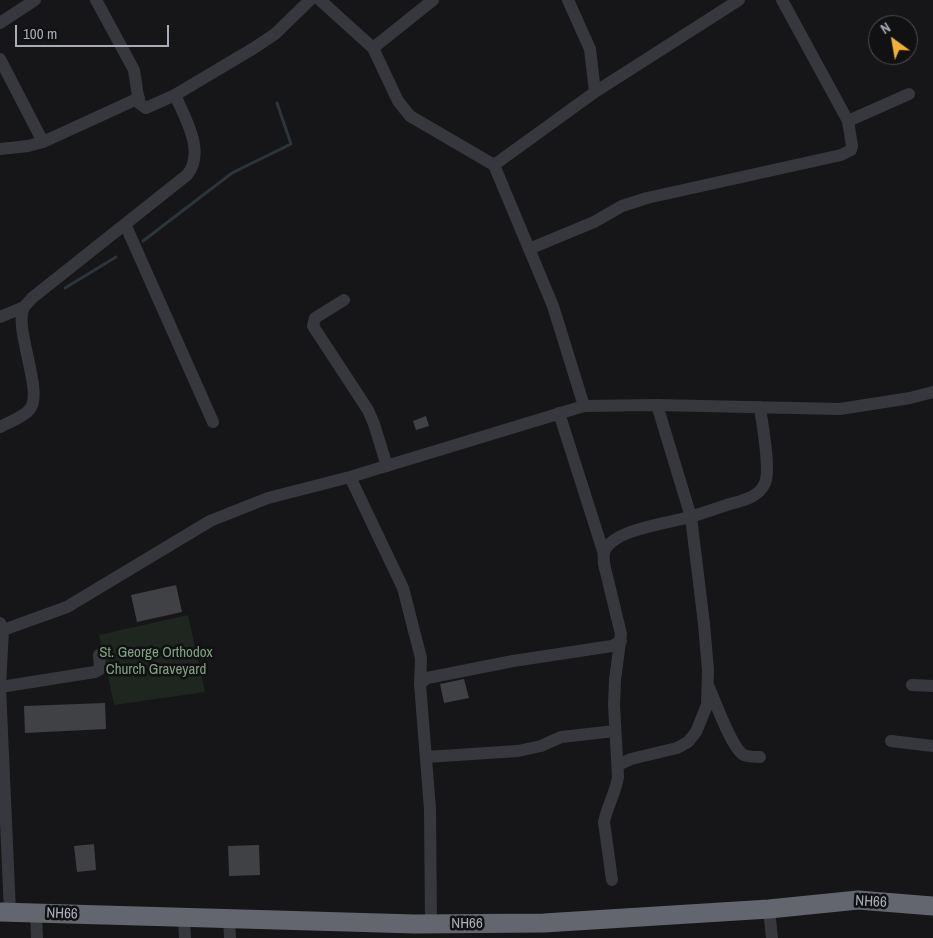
<!DOCTYPE html>
<html>
<head>
<meta charset="utf-8">
<style>
  body { margin:0 }
  #map { position:relative; width:933px; height:938px; overflow:hidden; background:#161618; font-family:"Archivo Narrow",sans-serif }
  canvas { display:block }
  .north { position:absolute; left:868px; top:15px; width:50px; height:50px; box-sizing:border-box; background:#111113; border:1px solid #4d4f55; border-radius:50%; rotate:328deg; font-size:14px; font-weight:700; line-height:20px; text-align:center; color:#a8adb8 }
  .north::after { content:''; display:block; margin:auto; width:18px; height:22px; background:#f2b134; clip-path:polygon(50% 0,100% 100%,50% 72%,0 100%) }
  .scale { position:absolute; left:15px; top:25px; width:154px; height:22px; box-sizing:border-box; border:2px solid #a8adb8; border-top:0; padding-left:6px; font-size:15px; line-height:18px; white-space:nowrap; color:#a8adb8; -webkit-text-stroke:4px #111113; paint-order:stroke }
</style>
</head>
<body>
<div id="map">
<canvas width="933" height="938"></canvas>
<div class="north">N</div>
<div class="scale">100 m</div>
</div>
<script>
const g = document.querySelector('canvas').getContext('2d');
g.lineJoin = 'round';
function paint(path, color) { g.fillStyle = color; g.fill(path, 'evenodd'); }
function strokePath(path, color, width, dash) { g.strokeStyle = color; g.lineWidth = width; g.lineCap = dash ? 'butt' : 'round'; g.setLineDash(dash || []); g.stroke(path); }
function write(font, color, halo, rows, align = 'center') {
  g.font = font + ' "Archivo Narrow",sans-serif'; g.lineWidth = 5; g.setLineDash([]); g.textBaseline = 'middle'; g.strokeStyle = halo; g.fillStyle = color; for (const [text, x, y, turn = 0] of rows) {
    g.save(); g.translate(x, y); g.rotate((+turn || 0) * Math.PI / 180); g.textAlign = isNaN(turn) ? turn : align; if (halo) g.strokeText(text, 0, 0); g.fillText(text, 0, 0); g.restore();
  }
}
paint(new Path2D(`
  M188,615l17,77 -91,13 -15,-70z`), '#1e261f');
strokePath(new Path2D(`
  M143,241l89,-68 59,-29 -14,-41
  M65,288l51,-31`), '#2c353c', 3);
paint(new Path2D(`
  M426,416l3,10 -13,4 -3,-9z
  M176,585l6,27 -45,10 -6,-27z
  M464,679l5,19 -25,5 -4,-19z
  M105,703l1,26 -81,4 -1,-27z
  M94,844l2,26 -19,2 -3,-26z
  M259,845l1,30 -31,1 -1,-30z`), '#404145');
strokePath(new Path2D(`
  M96,0l38,70 5,33 7,5 29,-13 79,-47 21,-14 35,-34
  M320,0l53,48 25,53 12,15 84,49
  M0,23l35,-23
  M373,48l60,-48
  M0,59l43,83
  M595,92l144,-92
  M848,121l61,-27
  M0,149l28,-3 15,-4 96,-44
  M125,224l88,198
  M529,249l65,-27 28,-16 25,-8 194,-43 10,-5 1,-4 -4,-25 -66,-121
  M344,300l-29,18 -2,8 55,84 6,14 13,42
  M0,317l24,-10
  M584,406l73,-1 183,4 70,-11 23,-6
  M559,413l45,141
  M0,427c10,-6 23,-9 30,-18 14,-17 -17,-82 -6,-102 2,-3 6,-6 8,-9l155,-123c19,-23 -2,-57 -12,-80
  M350,477l53,111 18,70 -1,26
  M0,631l67,-24 143,-86 58,-23 82,-21 234,-71 -31,-100 -59,-141 101,-73 -5,-43 -22,-49
  M912,685l21,1
  M0,687l3,-57 -3,-7
  M709,687c6,14 23,62 35,68 5,2 11,2 16,2
  M891,741l42,5
  M426,757l92,-6 23,-5 20,-9 54,-6
  M618,765l13,-6 46,-11 11,-6 8,-10 11,-27 1,-35 -4,-46 -13,-107 -34,-112
  M612,880l-8,-58c3,-16 12,-30 14,-45l-4,-72 1,-25 6,-46 -17,-70c0,-4 -1,-8 0,-12 9,-23 65,-29 86,-35 14,-4 27,-9 40,-13 14,-4 29,-7 35,-21 6,-14 -3,-59 -5,-76
  M769,909l3,29
  M10,912l-10,-225 95,-15 5,-3 -1,-14
  M36,913l1,25
  M184,917l1,21
  M229,919l1,19
  M431,924l-1,-115 -10,-125 7,-6 86,-17 99,-15 9,-5`), '#37383d', 12);
strokePath(new Path2D(`
  M0,912l415,12 129,-1 225,-14 89,-9 75,6`), '#63666e', 19);
write('15px', '#7fa381', '#111113', [
  ["St. George Orthodox",156,653],
  ["Church Graveyard",156,670]
]);
write('15px', '#a8adb8', '#111113', [
  ["NH66",871,902,3],
  ["NH66",62,914,2],
  ["NH66",467,924]
]);
</script>
</body>
</html>
